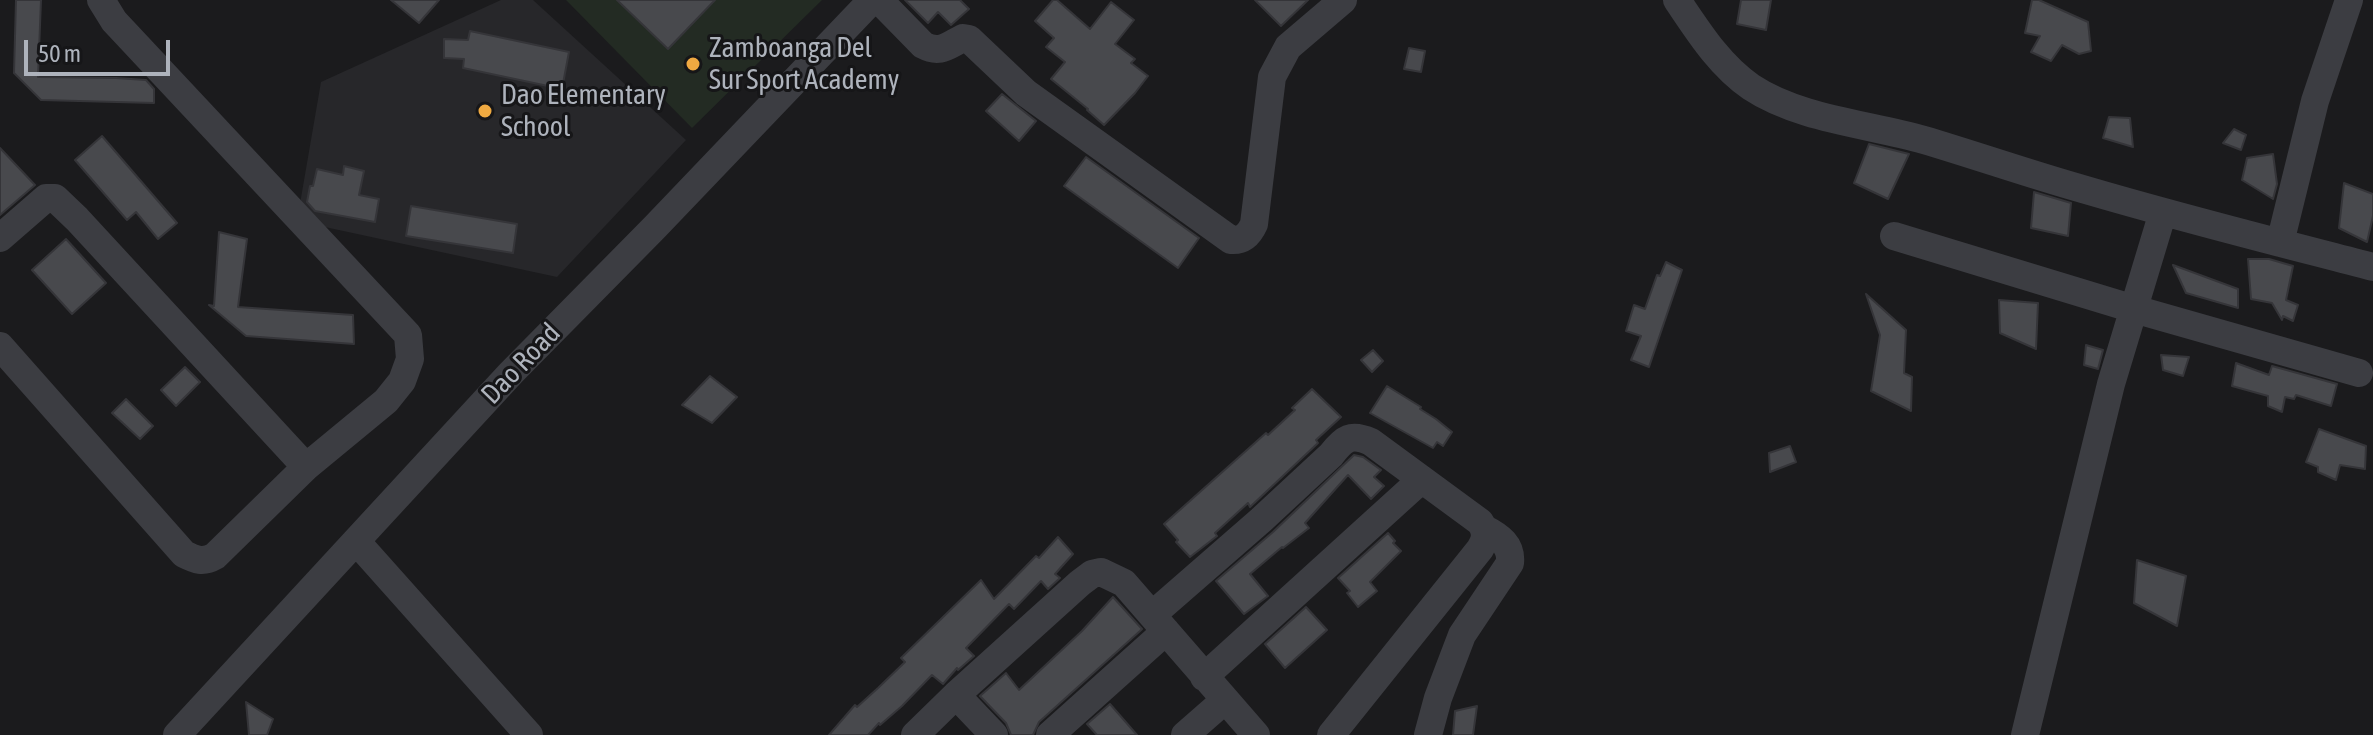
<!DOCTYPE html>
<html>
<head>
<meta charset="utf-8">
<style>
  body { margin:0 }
  #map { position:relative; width:2373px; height:735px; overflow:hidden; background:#1b1b1d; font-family:"Asap Condensed",sans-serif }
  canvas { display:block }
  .scale { position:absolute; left:24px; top:40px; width:146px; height:36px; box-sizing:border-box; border:4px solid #aeb3bc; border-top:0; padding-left:10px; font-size:24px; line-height:28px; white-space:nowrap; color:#aeb3bc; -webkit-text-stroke:6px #161618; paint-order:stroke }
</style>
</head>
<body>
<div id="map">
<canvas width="2373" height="735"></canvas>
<div class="scale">50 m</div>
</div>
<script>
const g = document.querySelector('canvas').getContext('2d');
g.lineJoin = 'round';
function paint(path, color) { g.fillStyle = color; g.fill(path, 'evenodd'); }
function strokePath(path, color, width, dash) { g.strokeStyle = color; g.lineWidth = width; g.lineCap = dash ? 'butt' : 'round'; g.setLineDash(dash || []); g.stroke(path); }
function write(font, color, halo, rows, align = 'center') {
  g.font = font + ' "Asap Condensed",sans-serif'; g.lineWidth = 6; g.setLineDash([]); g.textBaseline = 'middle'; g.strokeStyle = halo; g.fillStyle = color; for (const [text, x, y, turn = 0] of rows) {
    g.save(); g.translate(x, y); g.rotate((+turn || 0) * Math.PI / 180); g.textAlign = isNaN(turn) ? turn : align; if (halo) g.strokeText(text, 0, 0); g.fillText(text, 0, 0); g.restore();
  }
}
paint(new Path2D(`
  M501,0h32l153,140 -129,137 -260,-56 24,-139z`), '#27272a');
paint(new Path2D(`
  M566,0h256l-130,128z`), '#232b23');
const building = new Path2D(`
  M16,0h25l-3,77 78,1 30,2 8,9v14l-113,-3 -27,-27z
  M391,0h48l-20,23z
  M617,0h98l-47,49z
  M905,0h55l9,9 -18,16 -13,-13 -10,11z
  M1053,0h4l33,29 21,-27 23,18 -19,24 20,15 -4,4 17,13 -13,17 -31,32 -17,-15 1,-1 -37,-30 14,-17 -19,-15 8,-9 -19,-17z
  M1255,0h53l-27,26z
  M1741,0h30l-5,30 -29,-6z
  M2032,0h7l49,22 3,29 -12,3 -17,-9 -11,16 -20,-9 9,-16 -15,-3z
  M470,31l99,21 -7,37 -99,-21 1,-9 -20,-1v-19l24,1z
  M1409,48l16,3 -4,21 -17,-3z
  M1002,94l34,27 -17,20 -33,-30z
  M2109,117l21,1 3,29 -30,-9z
  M2234,129l12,6 -5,15 -18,-7z
  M102,136l75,87 -19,16 -22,-27 -9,8 -52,-60z
  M1869,144l40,10 -21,45 -34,-16z
  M0,148l35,37 -35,30z
  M2273,154l4,30 -4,15 -31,-19 5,-22z
  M1086,157l113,81 -21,30 -114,-82z
  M344,166l20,5 -5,24 20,4 -4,23 -60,-11 -8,-9 3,-16h3l4,-17 26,6z
  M2344,183l29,11v22l-6,26 -28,-14z
  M2034,192l37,11 -3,33 -37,-8z
  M411,206l106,18 -4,29 -107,-17z
  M219,232l28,7 -9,68 115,8 1,29 -108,-8 -37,-31 5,1z
  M66,239l40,44 -34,31 -40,-44z
  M2248,259h21l24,7 -7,34 12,5 -5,16 -10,-5 -1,4 -10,-17 -21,-4z
  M1666,262l16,8 -33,97 -18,-7 10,-24 -15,-5 8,-26 11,4 12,-34 3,1z
  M2173,265l65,24v19l-52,-15z
  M1866,294l40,36 -2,43 8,4 -1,34 -40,-20 9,-56z
  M1999,300l39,3 -2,46 -36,-16z
  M2086,345l17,5 -5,19 -14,-4z
  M1373,350l10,11 -11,11 -11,-12z
  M2161,355l28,2 -6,19 -20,-6z
  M2236,363l33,12 3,-9 65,18 -6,22 -35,-11 -2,4 -9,-2 -3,15 -14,-6v-10l-36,-10z
  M185,367l15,15 -24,24 -15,-16z
  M710,376l27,21 -25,26 -30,-18z
  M1387,386l34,21 -1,2 16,10 16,13 -9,14 -6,-4 -4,6 -63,-35z
  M1312,389l29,28 -25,23 2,3 -68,64 -2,-4 -33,30 2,3 -27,21 -14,-15 2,-2 -14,-16 102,-91 2,2 27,-25 -3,-2z
  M126,399l27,27 -13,13 -28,-26z
  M2319,429l47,17 -1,23 -25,-4 -4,15 -18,-8v-5l-12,-5z
  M1790,446l6,16 -26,10 -1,-19z
  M1354,455l9,2 18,13 -7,7 10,9 -13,13 -23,-24 -43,48 4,5 -26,20 -1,-1 -32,27 18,22 -24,18 -28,-33 57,-49z
  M1388,533l7,8 -2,2 8,8 -31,31 7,9 -19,16 -11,-14 3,-2 -12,-13z
  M1058,537l15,17 -18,20 5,4 -12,11 -7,-8 -27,28 -5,-5 -43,44 8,8 -16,14 -1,-2 -14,16 -11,-9 -30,31 -22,19 -1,-2 -11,12h-39l26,-30 2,2 21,-19 27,-26 -4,-4 80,-78 13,19 42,-43 3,2z
  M2137,560l49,16 -9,50 -43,-23z
  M1113,597l29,32 -2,2 -101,91 -6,13h-22l-5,-12 -26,-27 26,-23 13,17 63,-59z
  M1306,607l21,23 -42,38 -20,-24z
  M246,702l27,17 -6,16h-18z
  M1110,704l27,31h-40l-10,-11z
  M1477,706l-4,29h-20l2,-24z`);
paint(building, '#48494d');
strokePath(building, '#353539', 2);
strokePath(new Path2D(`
  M879,0l44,45c17,9 24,1 40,-7l6,1 57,54 205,147c12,1 18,-5 23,-16l18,-147 16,-30 55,-47
  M1677,0c21,31 42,65 74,87 48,32 118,37 173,53 54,16 108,35 162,50 95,28 191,52 287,77
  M1894,236l240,73 225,64
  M0,238l46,-40h9l22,21 229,248
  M2280,243l35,-142 34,-101
  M0,346l184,208c12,6 19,9 31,2l91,-89 80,-66 16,-20 8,-22 -2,-24 -294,-314 -13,-21
  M356,541l173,194
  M1152,615l109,-95 70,-65c13,-17 20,-22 40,-13l109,80c7,10 6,17 0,27l-149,186
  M1204,677l217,-197
  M956,695l38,40
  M177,735l334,-362 144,-146 217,-227
  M915,735l41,-40 124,-112 12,-9 9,-2 23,11 132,152
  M1050,735l116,-104
  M1185,735l40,-35
  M1428,735l10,-37 24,-63 48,-72c2,-18 -11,-27 -25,-34
  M2025,735l86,-351 52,-172`), '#3c3d42', 28);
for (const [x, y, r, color] of [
  [693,64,8,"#efa941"],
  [485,111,8,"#efa941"]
]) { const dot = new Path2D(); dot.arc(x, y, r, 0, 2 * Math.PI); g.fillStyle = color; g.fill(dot); strokePath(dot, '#161618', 3); }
write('28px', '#aeb3bc', '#161618', [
  ["Zamboanga Del",709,48],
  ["Sur Sport Academy",709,80],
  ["Dao Elementary",501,95],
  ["School",501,127]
], 'left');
write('28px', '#aeb3bc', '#161618', [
  ["Dao Road",521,364,-46]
]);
</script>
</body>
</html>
